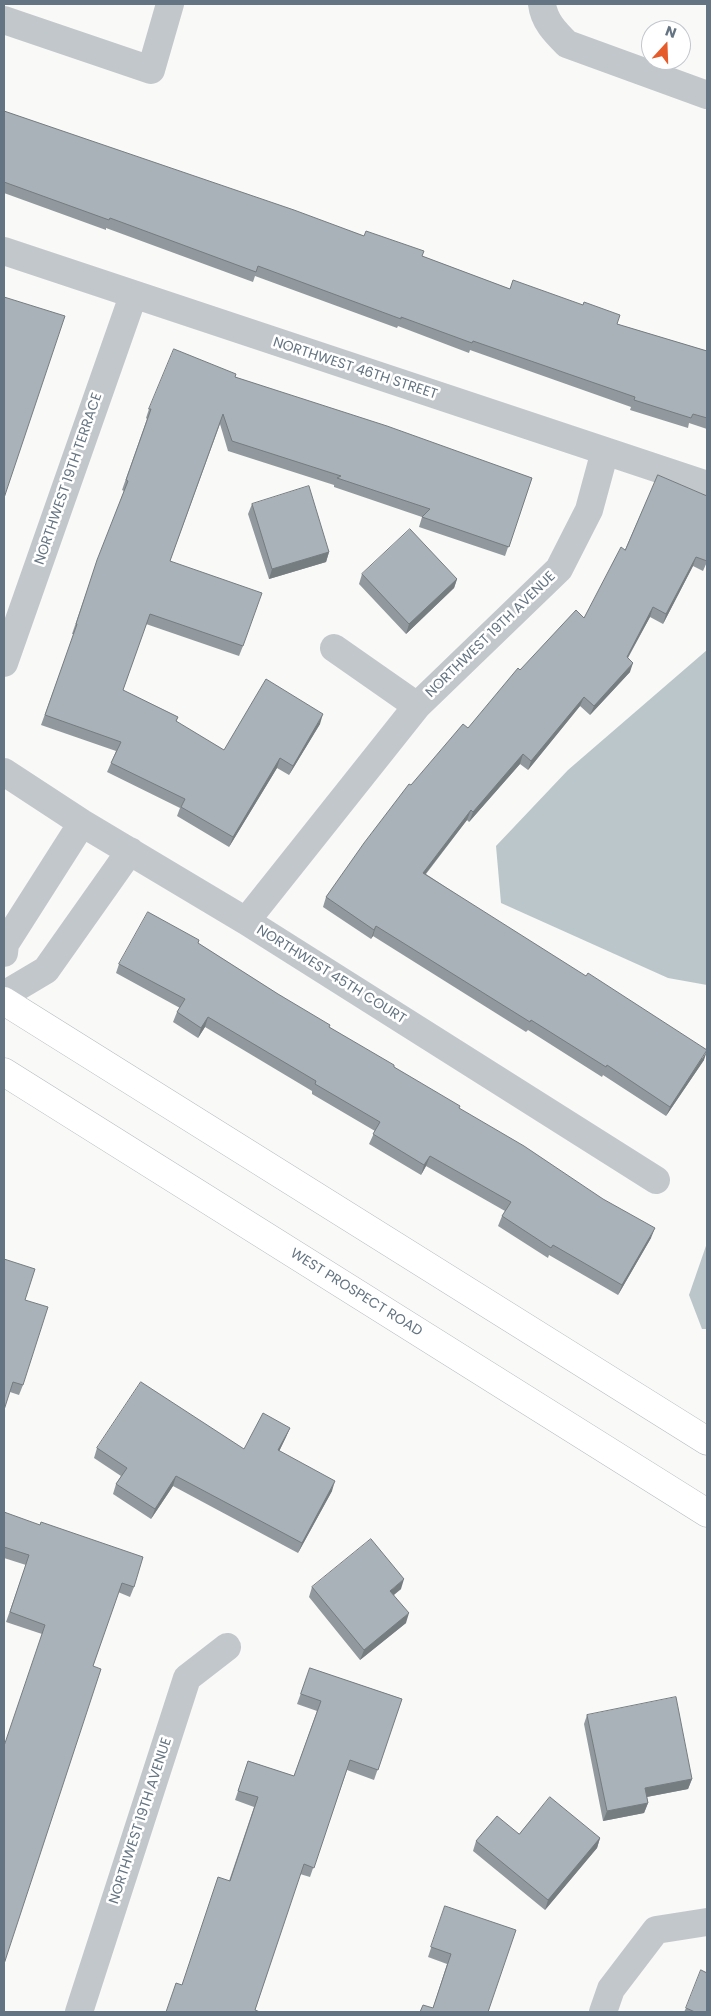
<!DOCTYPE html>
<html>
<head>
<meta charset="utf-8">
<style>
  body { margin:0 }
  #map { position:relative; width:711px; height:2016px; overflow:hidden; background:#f9f9f7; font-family:Poppins,sans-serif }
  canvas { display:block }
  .frame { position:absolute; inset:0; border:5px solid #647482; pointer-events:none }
  .north { position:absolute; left:641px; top:20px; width:50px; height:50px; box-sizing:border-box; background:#fff; border:1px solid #c1c7cd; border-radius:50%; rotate:20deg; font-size:14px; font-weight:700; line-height:20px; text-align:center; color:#647482 }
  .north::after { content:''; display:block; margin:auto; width:18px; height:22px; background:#e65b2a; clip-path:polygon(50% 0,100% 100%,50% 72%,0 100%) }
</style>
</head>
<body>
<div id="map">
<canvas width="711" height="2016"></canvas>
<div class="frame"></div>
<div class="north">N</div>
</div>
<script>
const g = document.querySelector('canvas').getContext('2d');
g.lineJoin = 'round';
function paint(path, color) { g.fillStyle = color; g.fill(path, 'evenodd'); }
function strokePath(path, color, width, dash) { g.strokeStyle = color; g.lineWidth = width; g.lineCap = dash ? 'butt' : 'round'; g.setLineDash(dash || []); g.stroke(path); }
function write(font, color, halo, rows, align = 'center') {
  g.font = font + ' Poppins,sans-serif'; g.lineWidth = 5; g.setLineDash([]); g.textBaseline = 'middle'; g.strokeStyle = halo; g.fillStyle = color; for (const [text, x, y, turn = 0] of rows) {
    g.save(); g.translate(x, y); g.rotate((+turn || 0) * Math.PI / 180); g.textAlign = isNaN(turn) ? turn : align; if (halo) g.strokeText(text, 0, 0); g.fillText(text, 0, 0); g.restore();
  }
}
paint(new Path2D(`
  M707,650v335l-39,-7 -167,-75 -5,-57 72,-76z
  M707,1243v86h-5l-13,-34z`), '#bbc6cb');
const major = new Path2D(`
  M4,1001l703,440
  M4,1072l703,441`);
strokePath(major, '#b4b9bd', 29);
strokePath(new Path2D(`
  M542,4c2,17 13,28 25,40l140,51
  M4,20l147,50 19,-66
  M4,251l703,234
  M334,648l83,58 142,-137 30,-59 16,-59
  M4,663l129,-367
  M4,772l78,51 164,98 410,259
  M246,921l171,-215
  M4,953l1,-9 77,-121
  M4,995l42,-25 84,-119
  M79,2012l108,-334 40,-31
  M603,2012l8,-23 45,-59 51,-8`), '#c2c7cb', 28);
strokePath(major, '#fff', 28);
paint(new Path2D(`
  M4,111l360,125 58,20 88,33 107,35 90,27v78l-18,-6 -1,5 -58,-18 1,-3 -161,-57 -1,3 -71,-27 -1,2 -142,-52 -2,6 -147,-54v2l-102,-37z
  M235,377l297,101 -27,78 -86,-29 3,-10 -88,-30v-2l-106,-34 -8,-27 -50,137 73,85 -4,10 -93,-32 -23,66 55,27 -2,5 48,28 96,-26 -31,51 -12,-7 -48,79 -52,-31 3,-8 -73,-36 4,-9 5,-12 -75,-26 33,-91h-2l22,-64 30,-79 -2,-1 25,-71 -1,-1 3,-9z
  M658,475l49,87 -4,9 -10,-5 -30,58 -13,-7 -22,41 2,14 -40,43 -10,-9 -52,64 -8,-6 -51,58 -2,-2 -41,54 278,186 -38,56 -63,-41 -1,2 -74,-47 -2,2 -153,-96 -2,3 -48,-32 3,-10 85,-112 57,-57 52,-58 64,-52 41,-68z
  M252,504l77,48 -3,10 -57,17 -21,-65z
  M362,574l95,5 -3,9 -48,46 -47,-50z
  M198,943l131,84 65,40 65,42 192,129 -33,57 -69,-40 -1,3 -50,-32 4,-10 3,-5 -79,-45 -5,9 -52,-31 6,-13 -63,-37v-3l-107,-64 -7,11 -25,-16 4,-10 3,-4 -64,-35 3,-9z
  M25,1300l-2,85 -4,10 -9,-3z
  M290,1428l-4,9 -7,14 53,40 -34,62 -125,-67 -22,33 -38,-25 3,-10 5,-8 -27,-18 3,-10 147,1z
  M4,1512l130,75 -4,10 -12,-5 -25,74 -89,298 38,-330 -36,-12 20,-57 -22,-7z
  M312,1587l89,2 -7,6 12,28 -46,37 -51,-63z
  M310,1668l92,31 -28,81 -27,-10 -37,107 -10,-3 -45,136 -73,-25 47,-104 25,-74 -19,-7 13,-39 46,15 23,-65 -20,-7z
  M587,1715l105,64 -4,10 -41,8 1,6 -4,10 -41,8 -19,-97z
  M600,1838l-3,10 -52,62 -72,-59 3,-10z
  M445,1906l43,106 -55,-4 14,-44 -19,-7z
  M686,2008l21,4h-23z`), '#91999e');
paint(new Path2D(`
  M329,552l-3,10 -57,17 3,-10z
  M696,557l-3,9 -30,58 3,-10z
  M457,579l-3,9 -48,46 3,-10z
  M653,607l-3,10 -27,49 4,-9z
  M633,663l-3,9 -40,43 4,-9z
  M584,697l-4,9 -52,64 3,-9z
  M323,714l-3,10 -31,51 4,-9z
  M523,754l-3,10 -51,58 4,-10z
  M280,758l-3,10 -48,79 4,-10z
  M471,810l-4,10 -48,62 4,-9z
  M376,926l-3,10 -2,3 3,-9z
  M208,1017l-3,10 -7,11 3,-10z
  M707,1051l-3,9 -38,56 4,-9z
  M430,1156l-4,10 -5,9 3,-10z
  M655,1228l-4,10 -33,57 4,-10z
  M290,1428l-4,9 -11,23 3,-10z
  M176,1476l-3,10 -22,33 4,-10z
  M335,1481l-3,10 -34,62 4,-10z
  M404,1579l-3,10 -14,11 3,-9z
  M409,1613l-3,10 -46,37 4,-10z
  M692,1779l-4,10 -47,9 4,-10z
  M648,1803l-4,10 -41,8 4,-10z
  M600,1838l-3,10 -52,62 3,-10z`), '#767d81');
const building = new Path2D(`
  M4,111l290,99 70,26 2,-5 58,20 -2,5 88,33 3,-9 70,25 1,-3 36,13 -3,9 90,27v67l-14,-4 -2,4 -57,-18 1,-3 -162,-56 -1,2 -71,-26v2l-143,-53 -2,6 -146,-54 -1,2 -105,-38z
  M4,297l61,19 -61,182z
  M174,349l62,25 -1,3 152,49 145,52 -23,69 -87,-30 8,-8 -93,-31 4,-2 -109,-35 -9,-27 -53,147 92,32 -19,53 -93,-32 -27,76 55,27 -2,4 48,29 42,-71 57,35 -30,52 -13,-8 -47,79 -52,-30 4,-8 -74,-36 10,-21 -76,-27 32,-91h-1l21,-64 31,-79 -2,-1 25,-71h-2z
  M658,475l49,21v65l-11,-4 -30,57 -13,-7 -26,50 6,6 -39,43 -10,-9 -53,64 -8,-7 -50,58 -2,-2 -48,63 163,103 2,-3 119,77 -37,57 -63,-42 -1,2 -75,-47 -1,2 -154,-96 -2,4 -48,-33 38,-54 45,-59 2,1 52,-61 5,4 50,-60 2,2 56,-60 8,8 37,-71 4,3z
  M309,486l20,66 -57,17 -20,-65z
  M410,529l47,50 -48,45 -47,-50z
  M148,912l51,28 -1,3 80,51 52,31 -1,2 65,38v2l66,39 -1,2 65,38 79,53 52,29 -33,57 -69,-40 -2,3 -49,-32 9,-14 -81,-46 -6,9 -51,-31 7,-12 -65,-38 1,-3 -108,-64 -7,11 -24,-16 8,-13 -66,-35z
  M4,1259l31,10 -10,31 23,7 -25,78 -10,-3 -9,28z
  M141,1382l103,67 19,-36 27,15 -12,22 57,31 -33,62 -126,-67 -21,33 -39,-25 11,-16 -30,-20z
  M4,1512l36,13 1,-3 102,35 -9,30 -12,-4 -29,83 8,3 -97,295v-218l41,-121 -35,-13 19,-57 -25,-8z
  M371,1539l33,40 -14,12 19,22 -45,37 -52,-63z
  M310,1668l92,31 -24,71 -28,-10 -36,108 -10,-4 -49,146 5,2h-94l10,-29 6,2 36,-108 12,4 28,-84 -20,-6 10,-30 46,15 27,-75 -20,-7z
  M676,1697l16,82 -47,9 3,15 -41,8 -20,-96z
  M550,1797l50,41 -52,62 -72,-59 21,-25 22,18z
  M445,1906l71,24 -28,82h-68l3,-7 10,3 18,-54 -20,-7z
  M701,1970l6,3v39h-12l-9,-4z`);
paint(building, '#a9b2b8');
strokePath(building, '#767d81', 1);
write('14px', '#647482', '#fff', [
  ["NORTHWEST 46TH STREET",355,369,18],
  ["NORTHWEST 19TH TERRACE",69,479,-71],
  ["NORTHWEST 19TH AVENUE",491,635,-44],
  ["NORTHWEST 45TH COURT",331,975,32],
  ["WEST PROSPECT ROAD",356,1293,32],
  ["NORTHWEST 19TH AVENUE",141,1821,-72]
]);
</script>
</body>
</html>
